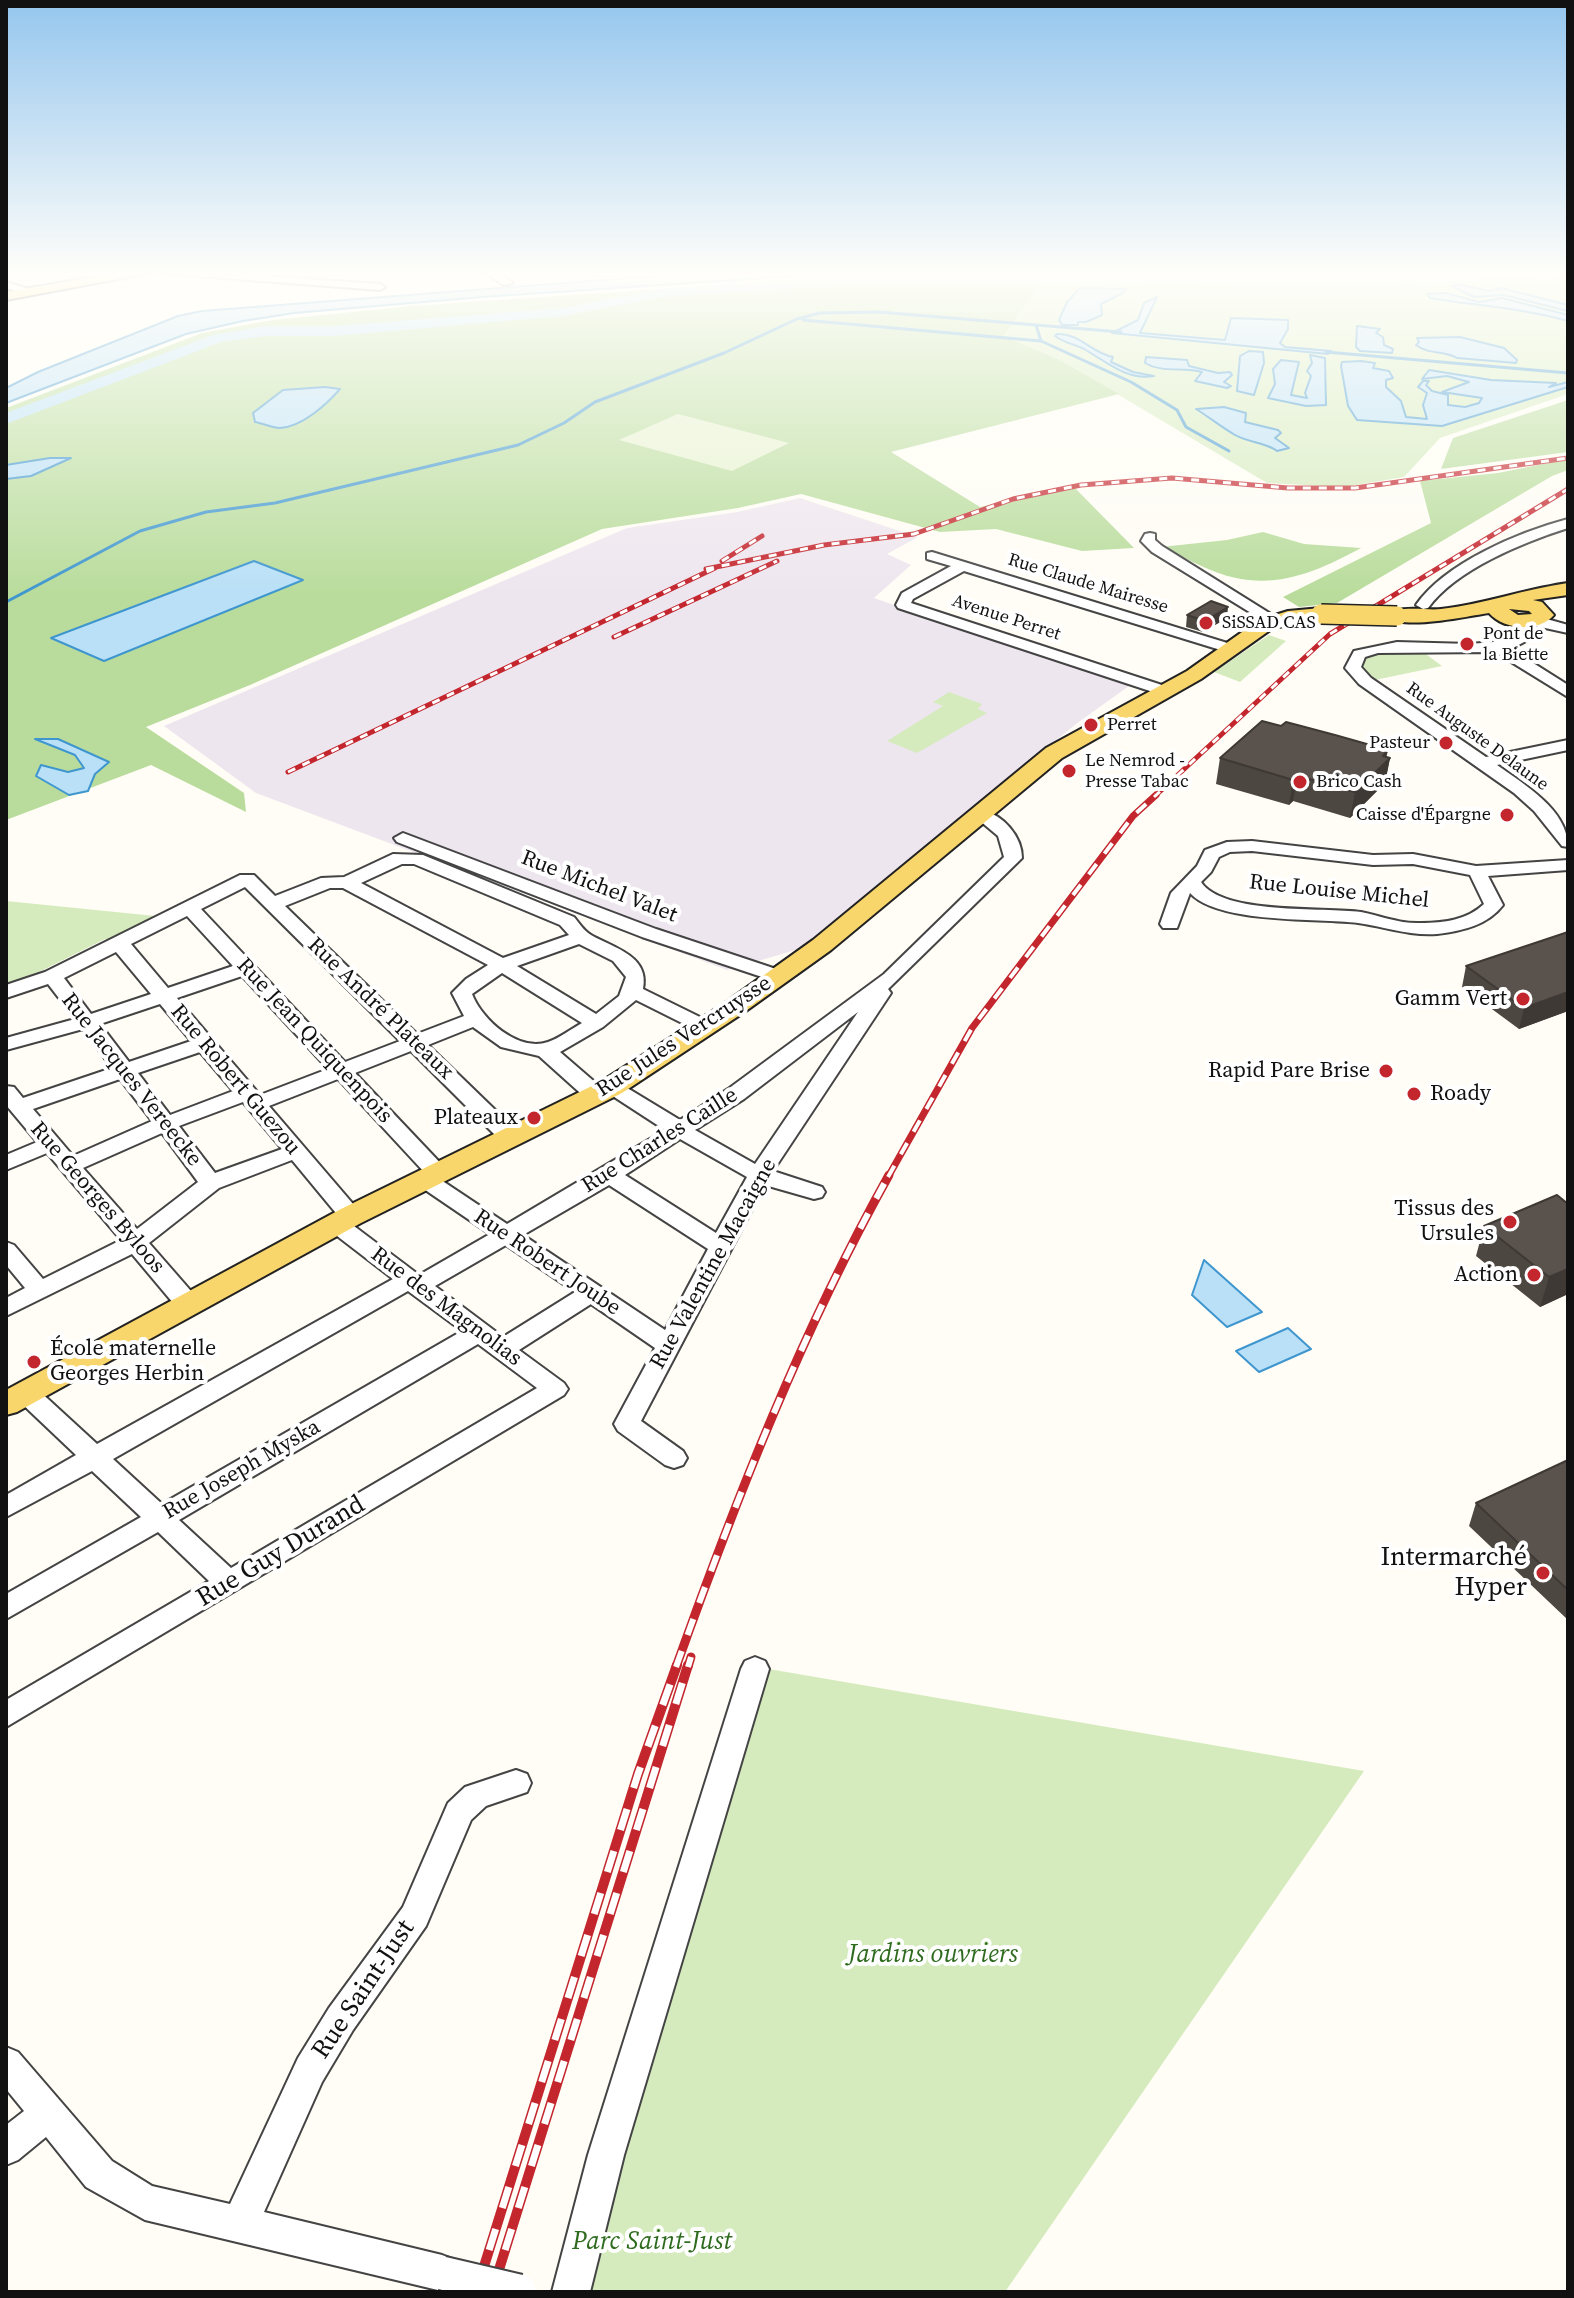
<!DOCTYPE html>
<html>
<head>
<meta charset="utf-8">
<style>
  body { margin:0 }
  #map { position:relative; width:1574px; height:2298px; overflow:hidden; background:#fffdf5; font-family:"Source Serif 4",serif }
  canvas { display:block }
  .frame { position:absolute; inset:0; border:8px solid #111; pointer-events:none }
</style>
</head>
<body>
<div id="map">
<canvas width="1574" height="2298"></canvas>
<div class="frame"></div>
</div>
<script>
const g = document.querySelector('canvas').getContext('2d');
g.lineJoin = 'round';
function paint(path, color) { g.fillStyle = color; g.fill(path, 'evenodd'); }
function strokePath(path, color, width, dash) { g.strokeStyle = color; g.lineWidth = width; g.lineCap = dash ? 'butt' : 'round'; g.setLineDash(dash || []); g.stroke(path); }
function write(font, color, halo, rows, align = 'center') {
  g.font = font + ' "Source Serif 4",serif'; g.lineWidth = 8; g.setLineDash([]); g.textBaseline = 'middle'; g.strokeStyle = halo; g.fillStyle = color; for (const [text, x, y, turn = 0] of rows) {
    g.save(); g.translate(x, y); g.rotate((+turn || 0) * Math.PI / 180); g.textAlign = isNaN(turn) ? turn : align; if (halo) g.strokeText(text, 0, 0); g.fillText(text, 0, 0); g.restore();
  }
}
paint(new Path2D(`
  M800,498l118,39 -31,17 24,11 -37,33 255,88 -53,38 -277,225 -72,21 -471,-177 -92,-67 463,-198 110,-16z`), '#eee6ef');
paint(new Path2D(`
  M1568,273v121l-128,44 -36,39 -60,10 -77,-4 -209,-124 -56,-23 46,-62zM1474,341l30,7 13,12 -2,3 -58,-5c-14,-8 -28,-2 -41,-14z
  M1269,635l17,6 -46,41 -26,-10z
  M1419,649l23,17 -67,14 -9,-6 -7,-11 8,-10z
  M949,692l33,12 -4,5 9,4 -70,40 -30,-12 56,-35 -10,-4z
  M6,901l159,16 -52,26 -8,-4 -68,34v6l-31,8z
  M757,1667l607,104 -359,521h-422z`), '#d5ebbd');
paint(new Path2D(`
  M893,273l155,1 -45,62 55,23 61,35 -228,58 89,55 94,-20 60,61 -52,3 -86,-22 -56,3 -139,-38 -63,14 -136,21 -352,156 -104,42 98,66 2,19 -95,-47 -145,55v-412l196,-75 71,-13 139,-14z
  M1568,400v52l-127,17 12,-31z
  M1568,459v11l-16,6 -215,127 -38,4 -16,-10 148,-74 -11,-42 78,-8z
  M1263,532l41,12 57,4c-39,21 -79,40 -125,30 -25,-5 -51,-21 -75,-31l66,-7z`), '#b9dc9c');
paint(new Path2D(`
  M678,414l111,29 -57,28 -113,-31z`), '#e6f2cf');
const water = new Path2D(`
  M694,273h146l-358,24 -188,16 -51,8 -57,13 -180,69v-15l32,-16 140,-56 24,-5z
  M1462,285l27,6 12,-3 67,17v6l-64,-16 -30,2 -22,-11z
  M1080,288l46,1 -3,4 -22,11 1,11 -16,7h-8v3h-16l-3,-5 8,-18z
  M1446,293l33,9 23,-4 66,17v6c-46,-13 -91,-15 -138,-23l-2,-4z
  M1157,297l-17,36 85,7 6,-22 57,2v9l-8,14 5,4 46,4 -3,3 -216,-21 26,-13 6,-17z
  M1357,326l23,3 -4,4 7,4 1,8 9,4 -1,4 -32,-2 -4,-4z
  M1057,334c23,-1 34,19 56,23l-2,5 22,10 21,4c-27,5 -47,-14 -70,-27 -10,-5 -20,-6 -29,-13z
  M1460,337l44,11 13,12 -1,3 -59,-5c-14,-8 -28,-3 -41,-13l3,-3 -2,-4z
  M1249,351l14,1 1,11 -10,32 -17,-4 3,-35z
  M1310,355l15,3 1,47 -20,1 -38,-8 7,-14 -2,-15 8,-9 18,2 -8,33 16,3 -2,-5 6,-17 -4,-5 5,-8z
  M1146,357l41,3 2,6 29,7 12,-1 2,3 -8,7 7,4 -4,2 -32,-7 7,-9c-19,-5 -40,1 -57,-9z
  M1361,361l14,2 -2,5 16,3 4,7 -7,2v7l15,14 5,16 21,2 -4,-14 4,-12 -9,-6 5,-6h6l-3,4 6,6 16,4v10l17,2 14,-4 3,-5 -40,-6 27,-10 -22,-6 -25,3 7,-9 62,10 65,3 -7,4 19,-5v5l-126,39 -85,-6 -9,-14 -7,-40 1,-4z
  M325,387l15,2c-13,15 -38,38 -60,39 -7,0 -18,-5 -25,-6l-2,-9 30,-23z
  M1224,407l22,6 -1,9 33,8 3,3 -6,5 14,10 -12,3c-11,-9 -28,-8 -42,-16 -14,-8 -26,-18 -39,-26z
  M50,458h21l-40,18 -25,3v-14z
  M254,561l49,19 -199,81 -53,-23z
  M35,739h23l51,23 -14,12 -7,17 -19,4 -33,-19 5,-11 27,7 16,-4 -9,-13z
  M1204,1260l58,52 -35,15 -35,-32z
  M1288,1328l23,21 -52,23 -23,-21z`);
paint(water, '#b9e0f7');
strokePath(water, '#3f96cf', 2);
strokePath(new Path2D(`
  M803,320l238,21
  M1036,325l5,16 90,41 46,28 9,17 43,24
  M1326,352l242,21
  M6,602l134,-71 66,-19 69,-9 243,-58 46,-22 31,-21 129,-49 73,-34 23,-6 59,-1 242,20`), '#3f96cf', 3);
paint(new Path2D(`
  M1473,273h24l-30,11 -52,2 -564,-2 -189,13 -99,19 -229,20h-68l-45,6 -215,82v-11l207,-78 53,-9h68l229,-18 99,-19 189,-13 564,2z
  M1524,273h43c-10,7 -33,7 -43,0z`), '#b9e0f7');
const minor = new Path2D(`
  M157,273h61l162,11 5,3 -5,3z
  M485,273h14l14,10 -9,2z
  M6,282l26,8 1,2 -5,3 -22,-7z
  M1568,519v9c-44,14 -112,41 -140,80l-5,1 -7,-4c29,-42 103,-73 152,-86z
  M1150,533l5,1v6l7,6 120,75 -8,5 -5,-2 -117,-72 -11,-11 4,-7z
  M932,552l305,94 3,3 -8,5 -5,-2 -263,-81 -51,28 -2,4 260,85 2,3 -8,5 -6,-2 -261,-86 -2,-3 6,-12 49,-27 -24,-7v-6z
  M1536,616l32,9v8l-32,-7 -10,15 -15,8 57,36v12l-73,-45 -117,1 -13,4 -4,10 10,11 115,79 82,-17v10l-71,15c28,20 71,45 71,82l-6,-1 -28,-35 -20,-18 -155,-109 -14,-16 9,-17 43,-9 73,2 35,-3 11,-6 10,-17z
  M982,810c21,5 40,26 40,48l-134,131 3,4 -118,178 49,16 3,5 -3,5 -8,2 -49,-14 -124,236 42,30 4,7 -4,7 -9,3 -9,-3 -47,-34 -4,-7 41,-76 -64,-44 -72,46 45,33 4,6 -4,6 -558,332v-27l203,-119 -51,-49 -152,87v-25l135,-77 -49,-46 -86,46v-22l70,-40 -58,-55 -4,-6 4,-6 9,-3 9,3 61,56 296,-165 -65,-50 -3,-5 3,-5 12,-1 -48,-58 -73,28 -70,55 48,55 3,6 -3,6h-18l-47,-56 -126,62v-18l19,-10 -19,-23v-23l8,3 29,34 78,-39 -74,-87 -41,17v-15l31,-13 -31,-37v-19l8,1 9,11 89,-30 -29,-39 -77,21v-12l69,-19 -27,-35 -42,14v-13l39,-13 195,-97h14l21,21 46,-18 23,-1 49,-23 30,1 151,62c5,6 10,14 17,18 23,13 59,21 52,54l69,34 3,4 -3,4h-14l-62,-31 -33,27 -43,25 44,38 3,5 -11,6 -8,-1 -49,-44 -38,-9 -28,-20 -45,18 92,89 3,5 -11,7 -8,-2 -93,-93 -56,22 91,96 3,5 -8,6 66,44 158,-94 -60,-39 -4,-4 4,-4h14l61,37 48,-31 156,-115 120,-117 -6,-21 -25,-21zM402,864h12l146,61 9,10 -66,23 -142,-75zM245,887l155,154 -55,21 -144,-153zM330,888h13l145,77 -22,14 -14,14 12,23 -47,18 -132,-128zM187,916l46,50 -65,22 -37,-44zM579,944l34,17 13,16 -7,19 -23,18 -79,-48zM116,952l35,42 -60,20 -27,-36zM502,973l80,50c-11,6 -22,15 -34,19 -30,10 -66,-22 -76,-48zM242,976l86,93 -68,26 -83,-97zM160,1004l31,37 -62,21 -29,-38zM858,1012l-103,152 -60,-34 49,-31zM200,1052l33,39 -63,24 -32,-42zM120,1079l32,42 -79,35 -40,-47zM338,1079l87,94 -10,7 3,5 72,49 -71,41 -69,-52 9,-2 3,-5 -3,-5 -90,-105zM243,1102l39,47 -67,24 -36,-47zM162,1133l36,49 -61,47 -54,-61zM680,1139l67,38 -31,56 -91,-58zM609,1185l99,64 -43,81 -142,-95zM506,1245l69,47 -72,45 -68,-51zM408,1291l54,40 -300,173 -49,-45zM478,1344l59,44 -306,180 -52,-48z
  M403,833l253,96 129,43 3,4 -10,6 -7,-2 -129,-43 -245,-95 -3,-4z
  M1252,841l121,14 40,-1 63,12 92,-6v10l-80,6 15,29c-15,20 -41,26 -66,29 -28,2 -51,-7 -79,-11 -41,-5 -140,1 -168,-30l-13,35h-14l-3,-4 11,-31 26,-27 8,-16 22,-8zM1252,851l121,14 40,-1 57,11 14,29c-17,16 -40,19 -63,19 -21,1 -40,-7 -60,-11 -38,-5 -138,3 -160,-30l10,-10 8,-15 11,-5z
  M755,1657l10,4 4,8 -145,486 -34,137h-38l36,-137 153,-486 4,-8z
  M516,1770l11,4 4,9 -4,9 -41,14 -15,14 -45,106 -73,104 -31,52 -58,130 178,43 13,5 5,13 -5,13 -13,5 -297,-71 -59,-33 -40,-50 -28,23 -12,5v-40l18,-14 -18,-22v-42l12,5 94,109 40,25 78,18 68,-146 31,-50 74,-101 45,-104 17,-16z`);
const major = new Path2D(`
  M117,273h33l-144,27v-8z
  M1568,583v12l-35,5 9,2 12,13c-16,18 -50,15 -65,-2 -21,3 -87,18 -102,3 11,-12 39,-5 54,-7 44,-5 83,-20 127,-26zM1509,609l20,2 3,3 -14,1z
  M1321,608l7,2 2,4 -2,4 -55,10 -72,51 -139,79 -231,192 -88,63 -121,80 -261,130 -344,189 -11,3v-25l335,-181 261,-128 123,-78 88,-63 233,-192 141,-77 72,-51 29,-9z`);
strokePath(minor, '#444', 4);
strokePath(major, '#222', 4);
paint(minor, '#fff');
paint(major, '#f9d66b');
const railFar3 = new Path2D(`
  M722,561l40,-25
  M706,569l118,-24 90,-11 99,-35 68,-14 91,-7 116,10h67l213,-30
  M614,637l163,-76
  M288,772l427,-204
  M1154,797l176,-163 238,-145`);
const railFar2 = new Path2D(`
  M888,1177l84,-149 161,-212 23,-21`);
const railFar1 = new Path2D(`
  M676,1667c60,-168 126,-336 213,-492
  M688,1667l3,-10`);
const rail = new Path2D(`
  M476,2292l162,-518 39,-109
  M492,2292l196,-627`);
strokePath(railFar3, '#c4262e', 5);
strokePath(railFar2, '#c4262e', 7);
strokePath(railFar1, '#c4262e', 9);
strokePath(rail, '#c4262e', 10);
strokePath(railFar3, '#fff', 3, [8]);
strokePath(railFar2, '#fff', 4, [13]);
strokePath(railFar1, '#fff', 6, [17]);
strokePath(rail, '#fff', 7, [22]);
const minorBridge = new Path2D(`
  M442,2273l77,18`);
const majorBridge = new Path2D(`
  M1321,614l76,2`);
strokePath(minorBridge, '#444', 37, []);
strokePath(majorBridge, '#222', 22, []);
strokePath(minorBridge, '#fff', 33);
strokePath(majorBridge, '#f9d66b', 19);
paint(new Path2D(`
  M1187,615l40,3 -24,14 -17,-5z
  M1281,726l109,32 -5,25 -35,35 -57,-17 -4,4 -73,-21 4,-26z
  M1568,932v79l-49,18 -57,-42 4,-21z
  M1568,1204v90l-28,13 -64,-51 8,-30z
  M1568,1460v160l-99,-94 7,-23z`), '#4d4742');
paint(new Path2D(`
  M1228,607l-1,11 -24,14 2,-11z
  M1388,750l-3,13 5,-5 -5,25 -35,35 5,-26z
  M1298,776l-5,25 -4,4 4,-25z
  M1568,992v19l-49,18 5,-21z
  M1568,1269v25l-28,13 9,-30z`), '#3f3936');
const building = new Path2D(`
  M1211,601l17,6 -23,14 -18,-6z
  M1262,721l19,5 5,-4 49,13 53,15 -5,6 7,2 -35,34 -57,-16 -5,4 -73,-22z
  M1568,932v60l-44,16 -58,-42z
  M1557,1195l11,9v65l-19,8 -65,-51z
  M1568,1460v130l-92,-87z`);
paint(building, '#5a524d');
strokePath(building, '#3f3936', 2);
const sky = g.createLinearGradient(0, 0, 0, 595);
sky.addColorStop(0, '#95c6ee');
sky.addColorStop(0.46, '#fffefa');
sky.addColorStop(1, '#fffefa00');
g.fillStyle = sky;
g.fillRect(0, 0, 1574, 595);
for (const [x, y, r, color] of [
  [1206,623,8,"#c4262e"],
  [1467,644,8,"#c4262e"],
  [1091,725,8,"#c4262e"],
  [1446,743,8,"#c4262e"],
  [1069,771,8,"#c4262e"],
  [1300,782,8,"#c4262e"],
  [1507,815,8,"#c4262e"],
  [1523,999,8,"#c4262e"],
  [1386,1071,8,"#c4262e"],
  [1414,1094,8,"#c4262e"],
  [534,1118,8,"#c4262e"],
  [1510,1222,8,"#c4262e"],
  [1534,1275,8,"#c4262e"],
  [34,1362,8,"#c4262e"],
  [1543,1573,8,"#c4262e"]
]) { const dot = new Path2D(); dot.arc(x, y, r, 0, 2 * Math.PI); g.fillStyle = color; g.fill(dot); strokePath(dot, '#fff', 3); }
write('18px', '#111', '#fff', [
  ["Rue Claude Mairesse",1088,584,17],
  ["Avenue Perret",1006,618,18],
  ["Rue Auguste Delaune",1477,737,36]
]);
write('18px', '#111', '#fff', [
  ["SiSSAD CAS",1222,623],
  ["Pont de",1483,634],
  ["la Biette",1483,655],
  ["Perret",1107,725],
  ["Pasteur",1430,743,"right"],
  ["Le Nemrod -",1085,761],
  ["Presse Tabac",1085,782],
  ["Brico Cash",1316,782],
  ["Caisse d'Épargne",1491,815,"right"]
], 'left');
write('22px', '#111', '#fff', [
  ["Rue Michel Valet",599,887,21],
  ["Rue Louise Michel",1339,892,6],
  ["Rue André Plateaux",380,1009,44],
  ["Rue Jules Vercruysse",684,1037,-33],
  ["Rue Jean Quiquenpois",314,1041,47],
  ["Rue Jacques Vereecke",131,1080,52],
  ["Rue Robert Guezou",235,1080,50],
  ["Rue Charles Caille",660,1141,-32],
  ["Rue Georges Byloos",97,1198,49],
  ["Rue Robert Joube",547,1263,34],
  ["Rue Valentine Macaigne",714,1264,-61],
  ["Rue des Magnolias",446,1307,37],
  ["Rue Joseph Myska",242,1470,-30]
]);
write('22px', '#111', '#fff', [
  ["Gamm Vert",1507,999],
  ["Rapid Pare Brise",1370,1071],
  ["Roady",1430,1094,"left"],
  ["Plateaux",518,1118],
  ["Tissus des",1494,1209],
  ["Ursules",1494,1234],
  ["Action",1518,1275],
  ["École maternelle",50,1349,"left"],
  ["Georges Herbin",50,1374,"left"]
], 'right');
write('26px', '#111', '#fff', [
  ["Rue Guy Durand",281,1552,-31],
  ["Rue Saint-Just",364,1990,-56]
]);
write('26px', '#111', '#fff', [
  ["Intermarché",1527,1558],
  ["Hyper",1527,1588]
], 'right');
write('italic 26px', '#2f6b1f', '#fff', [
  ["Jardins ouvriers",933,1955],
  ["Parc Saint-Just",652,2242]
]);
</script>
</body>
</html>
